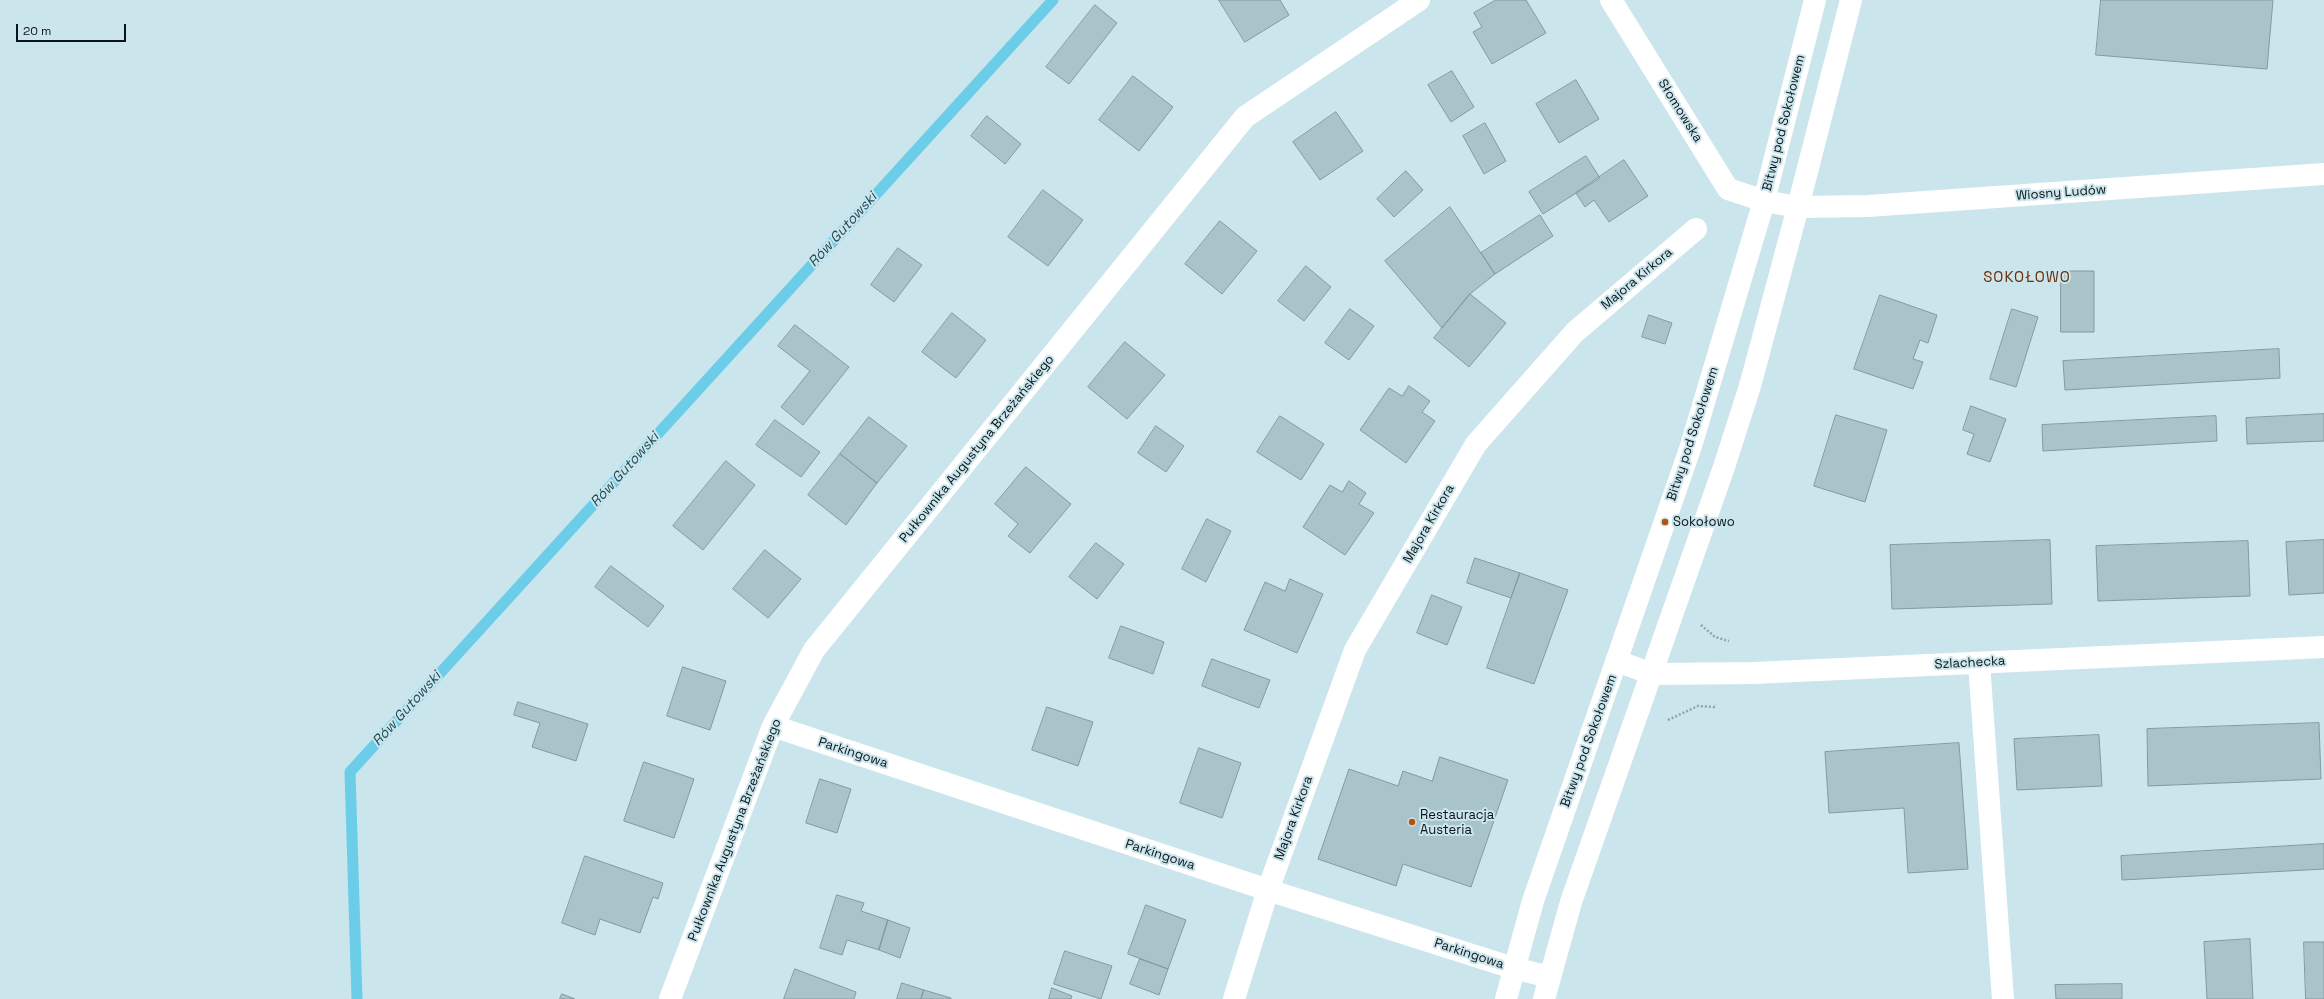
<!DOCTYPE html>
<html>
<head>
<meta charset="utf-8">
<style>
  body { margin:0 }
  #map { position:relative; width:2324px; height:999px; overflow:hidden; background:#cbe5ed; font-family:"Space Grotesk",sans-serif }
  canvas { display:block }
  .scale { position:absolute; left:16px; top:24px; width:110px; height:18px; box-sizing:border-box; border:2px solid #0b1417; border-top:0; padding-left:5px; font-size:12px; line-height:14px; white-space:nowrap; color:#0b1417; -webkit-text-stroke:3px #cbe5ed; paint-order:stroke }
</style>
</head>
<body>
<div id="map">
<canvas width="2324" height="999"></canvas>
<div class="scale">20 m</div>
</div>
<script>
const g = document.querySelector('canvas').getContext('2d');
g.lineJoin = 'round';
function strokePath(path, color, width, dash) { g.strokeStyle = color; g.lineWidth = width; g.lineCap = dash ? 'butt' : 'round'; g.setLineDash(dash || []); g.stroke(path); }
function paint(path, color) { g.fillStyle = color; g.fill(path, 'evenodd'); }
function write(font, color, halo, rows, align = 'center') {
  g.font = font + ' "Space Grotesk",sans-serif'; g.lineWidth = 4; g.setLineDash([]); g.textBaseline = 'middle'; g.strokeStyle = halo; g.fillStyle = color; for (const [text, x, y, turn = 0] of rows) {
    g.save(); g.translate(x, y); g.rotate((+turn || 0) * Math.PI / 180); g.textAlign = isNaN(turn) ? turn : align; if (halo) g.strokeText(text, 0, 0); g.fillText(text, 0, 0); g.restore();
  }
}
strokePath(new Path2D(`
  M357,999l-7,-227 703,-772`), '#6ccde9', 11);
const building = new Path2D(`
  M1219,0h61l9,15 -44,27z
  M1496,0h30l20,33 -54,31 -19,-32 9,-5 -8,-14z
  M2101,0h172l-6,69 -171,-14z
  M1095,5l22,18 -48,61 -23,-17z
  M1452,71l22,36 -23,15 -23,-37z
  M1133,76l40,31 -34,44 -40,-31z
  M1576,80l23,39 -40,24 -23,-39z
  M1336,112l27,39 -43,29 -27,-38z
  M987,116l34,28 -16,20 -34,-28z
  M1485,123l21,38 -22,13 -21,-38z
  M1586,156l14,22 -57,36 -14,-22z
  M1624,160l24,36 -39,26 -15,-22 -9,7 -9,-14z
  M1406,171l17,19 -29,27 -17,-18z
  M1043,190l40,30 -35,46 -40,-29z
  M1450,207l45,67 -25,20 -28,34 -57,-67z
  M1540,215l13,21 -58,38 -14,-21z
  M1220,221l37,30 -35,43 -37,-30z
  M898,248l24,17 -28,37 -23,-17z
  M1306,266l25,21 -27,34 -26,-20z
  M2061,271h33v61h-33z
  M1470,294l36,29 -37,44 -35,-29z
  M1880,295l57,20 -9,28 -8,-3 -7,19 10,3 -10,27 -59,-20z
  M1350,309l24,17 -25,34 -24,-17z
  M2012,309l26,8 -22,70 -26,-8z
  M952,313l34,27 -30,38 -34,-26z
  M1649,315l23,8 -7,21 -23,-7z
  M795,325l54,42 -46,58 -22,-18 29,-36 -32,-25z
  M1125,342l40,33 -38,44 -39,-32z
  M2279,349l1,29 -215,12 -2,-29z
  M1409,386l21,15 -8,11 13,9 -29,42 -46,-33 29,-42 13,8z
  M1971,406l35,13 -16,43 -23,-8 7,-20 -11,-4z
  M2324,414v27l-77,3 -1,-26z
  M1836,415l51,15 -22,72 -51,-16z
  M1280,416l44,28 -23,36 -44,-28z
  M2216,416l1,25 -174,10 -1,-26z
  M869,417l38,29 -30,37 -37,-29z
  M775,420l45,32 -19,25 -45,-32z
  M1156,426l28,20 -18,26 -28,-19z
  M840,454l37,29 -31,42 -38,-30z
  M726,461l29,24 -52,65 -30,-24z
  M1026,467l45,37 -41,49 -22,-17 10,-12 -23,-20z
  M1349,481l17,12 -7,11 15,9 -29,42 -42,-28 27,-42 12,7z
  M1207,519l24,12 -25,51 -24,-13z
  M2050,540l2,64 -160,5 -2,-64z
  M2324,540v53l-35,2 -3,-53z
  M2248,541l2,55 -152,5 -2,-55z
  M1096,543l28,21 -27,35 -28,-22z
  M765,550l36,29 -33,39 -35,-29z
  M1475,558l45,15 -9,25 -44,-15z
  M611,566l53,40 -16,21 -53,-40z
  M1520,573l48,17 -34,94 -47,-16z
  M1290,579l33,15 -26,59 -53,-23 21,-48 20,9z
  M1432,595l30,12 -15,38 -30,-12z
  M1121,626l43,16 -11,32 -44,-16z
  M1212,659l58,21 -11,28 -57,-22z
  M683,667l43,14 -16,49 -43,-14z
  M518,702l70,22 -12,37 -44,-14 8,-24 -26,-8z
  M1047,707l46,15 -15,44 -46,-16z
  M2319,723l2,56 -173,7 -1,-57z
  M2099,735l3,51 -85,4 -3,-51z
  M1959,743l9,126 -60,4 -4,-65 -75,5 -4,-61z
  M1199,748l42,15 -19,55 -42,-15z
  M1440,757l68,23 -37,107 -68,-23 -7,22 -78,-27 31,-90 49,17 5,-15 29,10z
  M644,762l50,17 -20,59 -50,-17z
  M820,779l31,10 -14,44 -31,-10z
  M2324,844v25l-202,11 -1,-24z
  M585,856l78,27 -5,16 -5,-2 -13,36 -40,-14 -5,16 -33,-12z
  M837,895l27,8 -3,8 27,9 -9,30 -32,-10 -5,15 -22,-7z
  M1146,905l40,15 -18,49 -40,-15z
  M888,920l22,8 -10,30 -21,-8z
  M2250,939l3,60h-46l-3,-57z
  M2304,942h20v57h-18z
  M1065,951l47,15 -11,33 -47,-15z
  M1140,959l28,10 -9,26 -29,-11z
  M795,969l61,23 -2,7h-70z
  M902,983l22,7 -3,9h-24z
  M2122,984v15h-66l-1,-14z
  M1052,988l20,8 -1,3h-22z
  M924,990l27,8v1h-30z
  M562,994l13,5h-15z`);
paint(building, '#a9c3cb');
strokePath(building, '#819aa2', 1);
strokePath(new Path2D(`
  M1701,625l14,12 14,4
  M1668,720l30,-14 16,1 1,-3`), '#90a4ab', 2.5, [2, 2]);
strokePath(new Path2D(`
  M1611,0l117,189 36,12 34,6 70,-1 456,-32
  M1617,661l35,13 101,-1 571,-26
  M1979,663l24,336
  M773,726l495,164 245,78 37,9
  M670,999l103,-273 41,-76 431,-533 174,-117
  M1234,999l34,-109 87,-240 121,-206 99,-112 121,-103
  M1506,999l27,-98 158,-455 73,-245 51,-201
  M1544,999l27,-97 153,-435 26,-81 48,-179 53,-207`), '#fff', 22);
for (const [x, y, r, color] of [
  [1665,522,4,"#b3530e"],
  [1412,822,4,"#b3530e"]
]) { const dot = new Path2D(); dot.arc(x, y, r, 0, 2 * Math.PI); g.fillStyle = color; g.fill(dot); strokePath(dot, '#cbe5ed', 1.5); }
write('13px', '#0b1417', '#cbe5ed', [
  ["Słomowska",1680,111,58],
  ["Bitwy pod Sokołowem",1784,123,-76],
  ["Wiosny Ludów",2061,193,-4],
  ["Majora Kirkora",1637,279,-40],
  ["Bitwy pod Sokołowem",1693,434,-72],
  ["Pułkownika Augustyna Brzeżańskiego",977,449,-51],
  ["Majora Kirkora",1429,524,-60],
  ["Szlachecka",1970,663,-3],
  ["Bitwy pod Sokołowem",1589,741,-70],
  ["Parkingowa",853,753,18],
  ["Majora Kirkora",1294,818,-70],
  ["Pułkownika Augustyna Brzeżańskiego",735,830,-69],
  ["Parkingowa",1160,855,18],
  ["Parkingowa",1469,954,18]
]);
write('13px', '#0b1417', '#cbe5ed', [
  ["Sokołowo",1673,522],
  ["Restauracja",1420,815],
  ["Austeria",1420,830]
], 'left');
write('italic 14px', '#1e4a56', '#cbe5ed', [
  ["Rów Gutowski",843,230,-48],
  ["Rów Gutowski",625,470,-48],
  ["Rów Gutowski",407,709,-48]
]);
g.letterSpacing = '1px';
write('15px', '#6c2f05', '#cbe5ed', [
  ["SOKOŁOWO",2027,278]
]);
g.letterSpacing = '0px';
</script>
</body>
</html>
